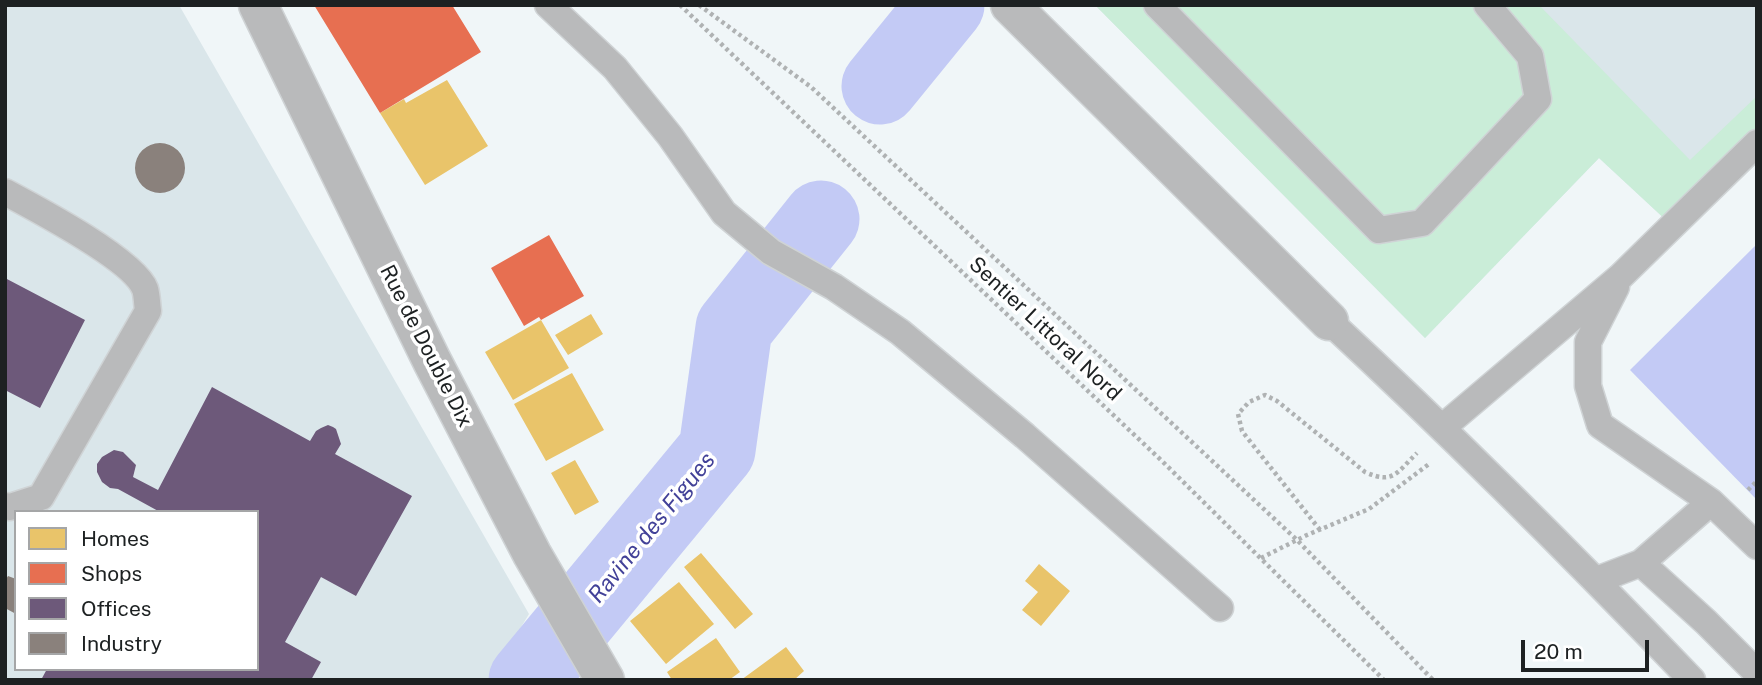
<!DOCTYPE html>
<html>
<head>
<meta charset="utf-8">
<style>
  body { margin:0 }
  #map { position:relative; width:1762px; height:685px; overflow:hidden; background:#f0f6f8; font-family:"Public Sans",sans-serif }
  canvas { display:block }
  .frame { position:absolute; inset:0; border:7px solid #1d2122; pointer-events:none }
  .legend { position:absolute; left:14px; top:510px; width:245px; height:161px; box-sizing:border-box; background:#fff; border:2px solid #a5a6a7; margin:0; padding:9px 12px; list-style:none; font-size:21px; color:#1d2122 }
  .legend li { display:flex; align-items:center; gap:14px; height:35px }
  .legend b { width:35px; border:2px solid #a5a6a7 }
  .scale { position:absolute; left:1521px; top:640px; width:128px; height:32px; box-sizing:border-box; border:4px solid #1d2122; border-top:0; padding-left:9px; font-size:21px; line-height:24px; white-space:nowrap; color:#1d2122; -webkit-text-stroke:5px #fff; paint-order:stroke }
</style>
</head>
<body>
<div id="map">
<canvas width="1762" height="685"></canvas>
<div class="frame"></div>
<ul class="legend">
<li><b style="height:19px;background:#e9c46a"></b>Homes</li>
<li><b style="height:19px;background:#e76f51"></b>Shops</li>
<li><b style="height:19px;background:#6d597a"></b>Offices</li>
<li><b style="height:19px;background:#8a817c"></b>Industry</li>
</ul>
<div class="scale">20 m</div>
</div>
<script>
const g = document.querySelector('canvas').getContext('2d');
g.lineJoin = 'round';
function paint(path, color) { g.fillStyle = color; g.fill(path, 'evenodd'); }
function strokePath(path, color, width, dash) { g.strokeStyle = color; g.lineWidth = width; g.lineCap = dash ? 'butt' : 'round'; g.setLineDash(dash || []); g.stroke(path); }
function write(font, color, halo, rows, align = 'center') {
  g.font = font + ' "Public Sans",sans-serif'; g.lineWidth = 7; g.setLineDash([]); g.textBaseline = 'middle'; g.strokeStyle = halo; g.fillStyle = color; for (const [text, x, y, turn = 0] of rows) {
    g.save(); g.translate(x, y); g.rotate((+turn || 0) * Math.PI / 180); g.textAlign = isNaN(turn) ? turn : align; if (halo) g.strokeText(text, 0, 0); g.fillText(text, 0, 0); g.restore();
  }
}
paint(new Path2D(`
  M5,5h174l350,609 -40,66h-484zM16,512h241v157h-241z
  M1095,5h662v130l-89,87 -69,-64 -174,180z`), '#dae6ea');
paint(new Path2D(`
  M1095,5h444l151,155 67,-64v39l-89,87 -69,-64 -174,180z`), '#caedd8');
paint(new Path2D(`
  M1757,244v256l-127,-130z`), '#c3caf5');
paint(new Path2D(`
  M447,80l41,66 -63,39 -45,-72 24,-14 2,4z
  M591,314l12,20 -35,21 -13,-20z
  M541,320l28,48 -56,32 -28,-48z
  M572,373l32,57 -58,31 -32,-57z
  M575,460l24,42 -24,13 -24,-42z
  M701,553l52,61 -18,15 -51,-62z
  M1039,564l31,27 -29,35 -19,-16 16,-18 -13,-11z
  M679,582l35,42 -48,40 -36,-43z
  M716,638l24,34 -11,8h-57l-5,-8z
  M786,647l18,24 -10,9h-53z`), '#e9c46a');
paint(new Path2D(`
  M314,5h138l29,47 -101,61z
  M549,235l35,61 -43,24 -2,-3 -15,9 -33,-58z`), '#e76f51');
paint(new Path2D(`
  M5,278l80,42 -45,88 -35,-18z
  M212,387l98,54 6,-10 5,-3 7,-3 5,2 3,2 5,15 -6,10 77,42 -56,100 -35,-19 -36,65 36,20 -10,18h-270l6,-11h210v-157h-97l-42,-23 -8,-1 -8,-6 -5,-10v-8l5,-7 12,-7 9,2 13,13 -3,12 25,13z`), '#6d597a');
paint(new Path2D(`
  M135 168a25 25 0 1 1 50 0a25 25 0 1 1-50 0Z
  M8,576l8,3v35l-11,-6v-27z`), '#8a817c');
strokePath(new Path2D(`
  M880,86l66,-81
  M527,680l190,-230 17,-122 87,-109`), '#c3caf5', 77);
const service = new Path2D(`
  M548,5l67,63 55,68 54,77 47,39 63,35 66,45 125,104 195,172
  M1157,5l222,225 43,-7 116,-124 -8,-43 -43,-51
  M5,192c30,16 129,68 140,97 2,6 2,15 3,22l-107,186 -31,10 -5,-1
  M1616,287l-28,55v44l12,39 111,77 46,44
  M1329,321c125,116 245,236 363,359
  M1443,427l177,-150 137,-134
  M1641,563l65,59 51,51
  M1597,580l44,-17 70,-61`);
const minor = new Path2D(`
  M1010,5l319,316`);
const tertiary = new Path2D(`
  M258,5l174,356 100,193 73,126`);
strokePath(service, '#cfd3d5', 29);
strokePath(minor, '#cfd3d5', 41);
strokePath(tertiary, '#cfd3d5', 41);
strokePath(new Path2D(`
  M680,5l483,457 221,218
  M699,5l112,82 486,453 136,140
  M1748,490l9,-9
  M1320,530l-78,-99 -4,-17 11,-12 16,-7 12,6 88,71c29,13 32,0 52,-19
  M1261,558l46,-23 62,-26 60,-45
  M5,659h1`), '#afb2b3', 4.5, [3.5, 3.5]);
strokePath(service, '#b9babb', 26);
strokePath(minor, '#b9babb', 38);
strokePath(tertiary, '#b9babb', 38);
write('21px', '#1d2122', '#fff', [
  ["Sentier Littoral Nord",1045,329,43],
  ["Rue de Double Dix",426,346,63]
]);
write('italic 23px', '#424198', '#fff', [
  ["Ravine des Figues",652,528,-51]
]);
</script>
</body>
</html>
